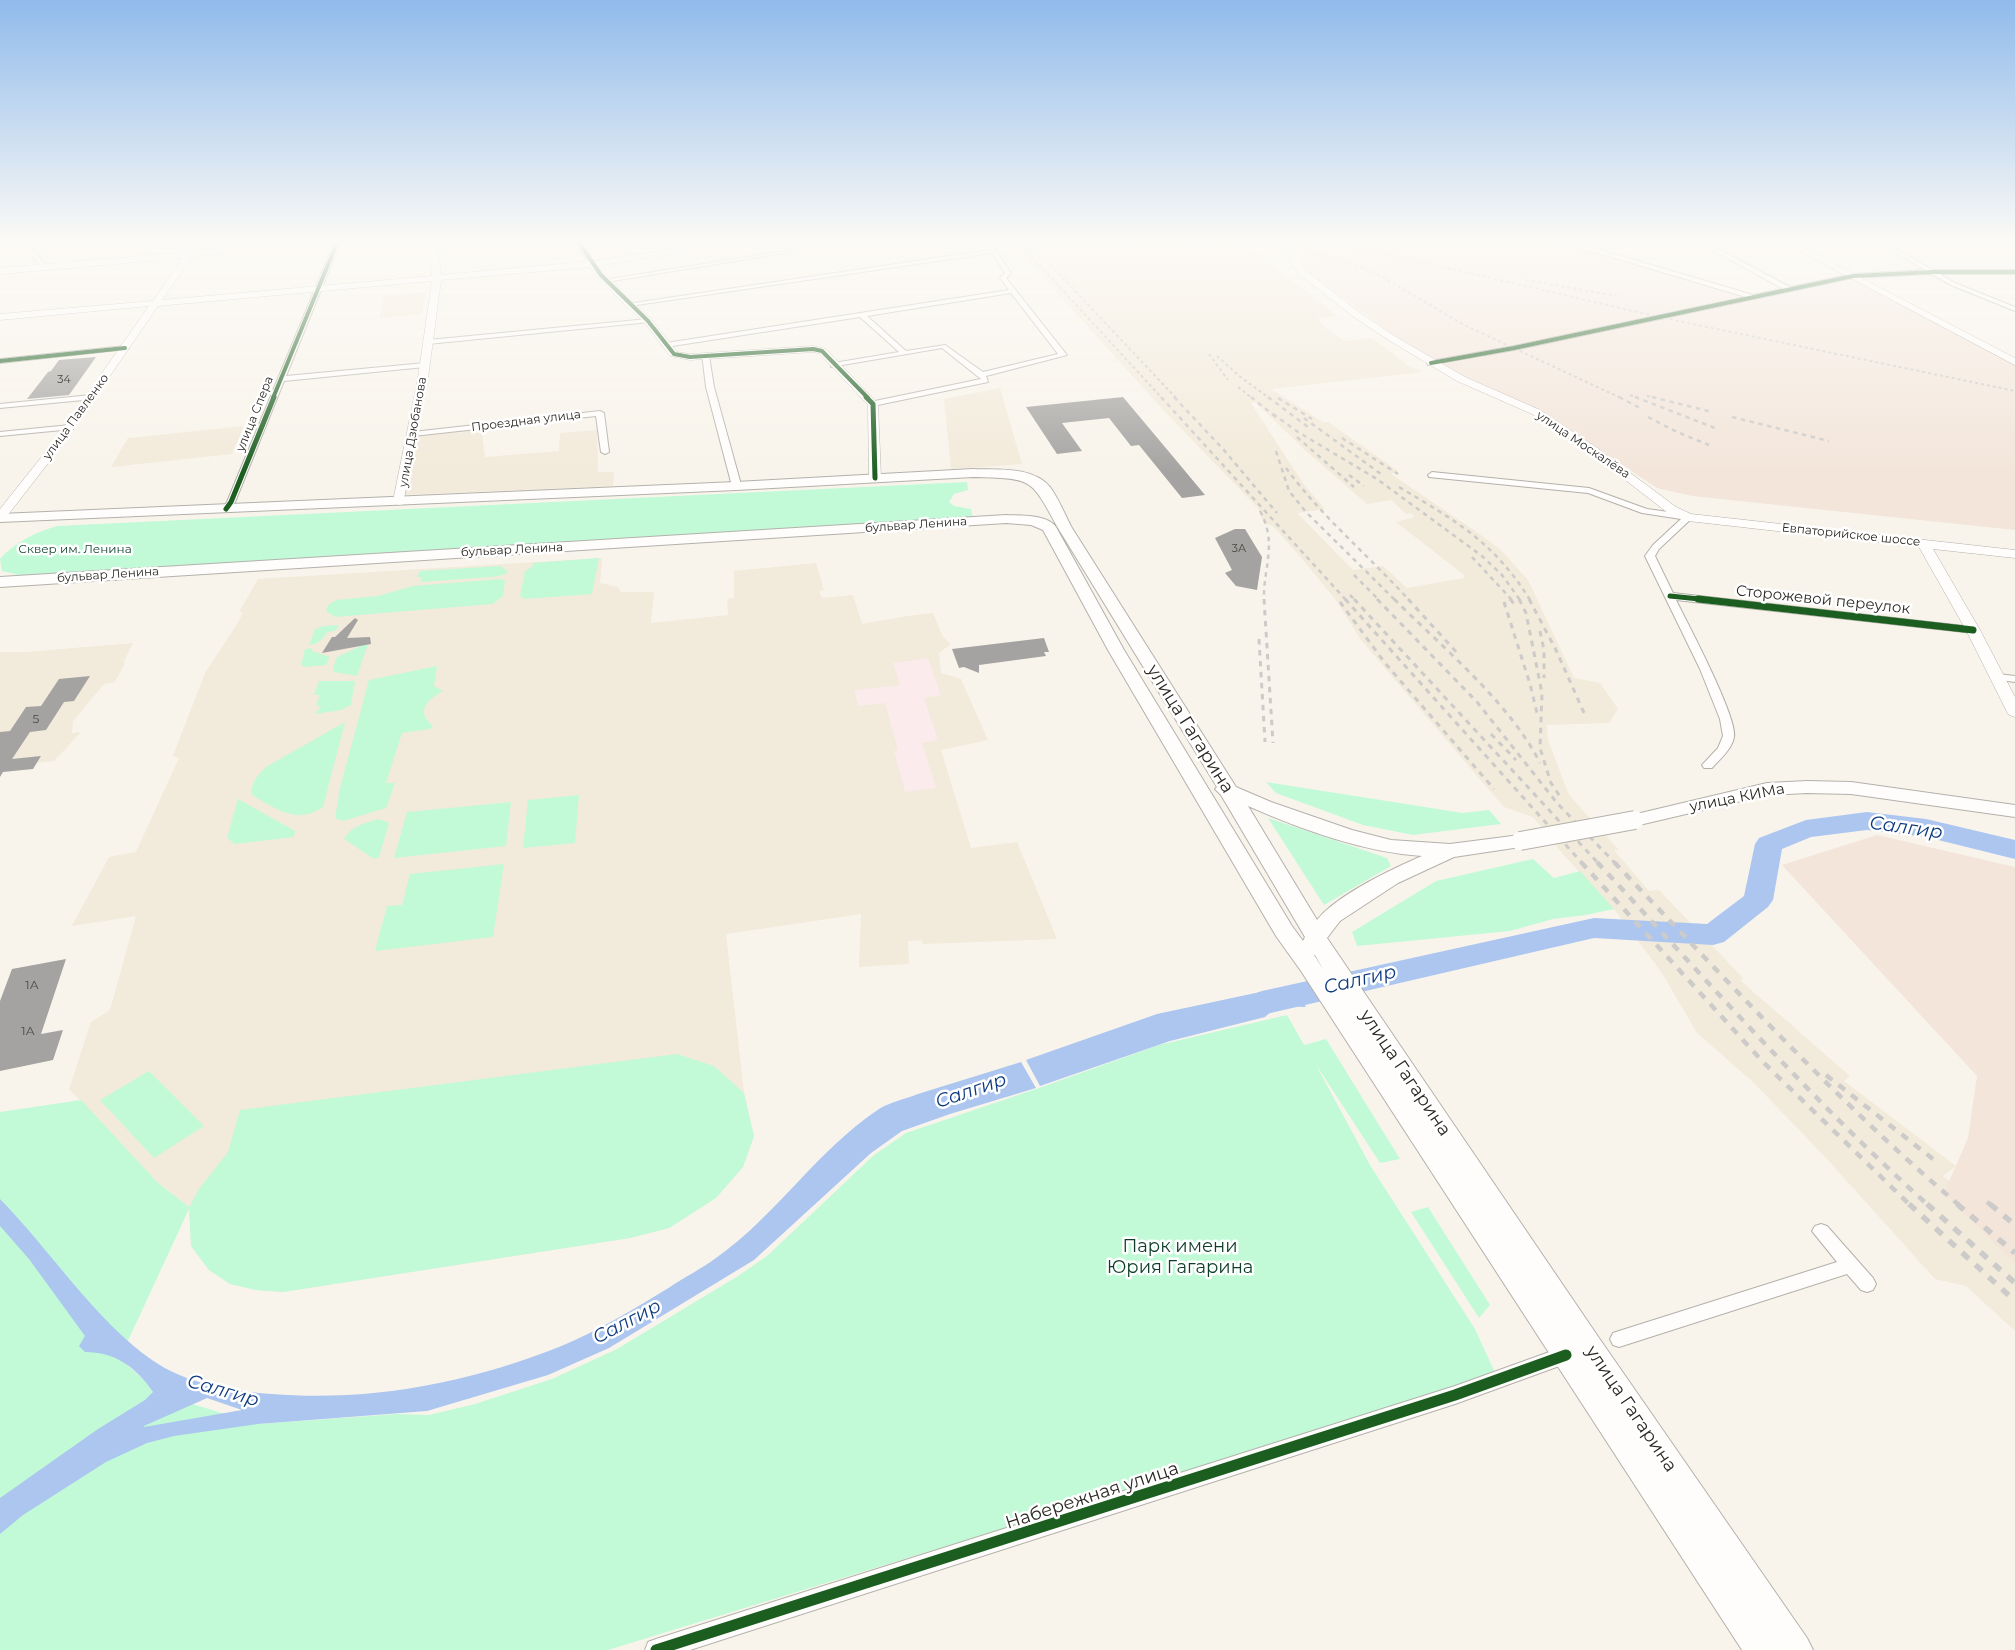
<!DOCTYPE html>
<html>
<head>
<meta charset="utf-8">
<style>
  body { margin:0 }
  canvas { display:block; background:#f8f4eb }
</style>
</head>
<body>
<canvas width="2015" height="1650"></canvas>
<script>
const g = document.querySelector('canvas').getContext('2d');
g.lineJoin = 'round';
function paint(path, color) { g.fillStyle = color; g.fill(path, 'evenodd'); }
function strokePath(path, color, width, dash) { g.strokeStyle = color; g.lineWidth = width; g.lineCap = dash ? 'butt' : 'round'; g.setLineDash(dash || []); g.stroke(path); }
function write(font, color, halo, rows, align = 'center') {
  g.font = font + ' Montserrat,sans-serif'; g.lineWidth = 5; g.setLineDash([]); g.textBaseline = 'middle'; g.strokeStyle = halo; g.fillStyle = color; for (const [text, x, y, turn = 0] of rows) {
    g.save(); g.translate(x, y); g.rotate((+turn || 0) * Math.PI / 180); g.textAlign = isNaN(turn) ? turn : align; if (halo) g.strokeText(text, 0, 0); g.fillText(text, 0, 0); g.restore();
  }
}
paint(new Path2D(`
  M1012,243h231l95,73 -21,2 9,10 19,13 27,-3 35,27 16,7 -152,17 52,33h5l70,49 -7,3 87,59 22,16 28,31 46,98 26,5 18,26 -9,14 -62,2 1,15 21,55 50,55h-5l35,41 10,-1 84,88 -2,3 109,95 -6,5 112,85 -13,10 72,52v103l-49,-45 -31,-7 -109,-121 -72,-75 -57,-50 -35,-60 -48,-64 -52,-56 -29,-36 -29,-10 -14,-16 -129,-151 -25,-40 -37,-45 -27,-30 -8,-1 -6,-16 -92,-95zM1255,402l51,49 61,53 24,-4 15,14 4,-1 5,4 -19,5 68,53v3l-57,10 -24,-22 -30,4 -56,-57 28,-4 -20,-23 -12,-18 -42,-65z
  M426,292l-4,22 -43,4 5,-23z
  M1000,388l22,76 -71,5 -7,-70z
  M244,426l-12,28 -121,13 17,-29z
  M481,427l4,30 74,-6 1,-18 37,-3 1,42h16l-1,14 -213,9 9,-60z
  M602,558l-2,25 18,4 3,5h33l-3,31 77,-8 -1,-16 7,-1v-27l82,-8 8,27 -5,1 3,7 31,-3 9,29 46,-8 25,-3 10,24 8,7 -12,9 2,20 20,6 27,61 -47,10 30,98 46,-6 40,97 -134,5 -2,-4 -13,1 1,23 -50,3 2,-53 -135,20 18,159 10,43 -11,31 -27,31 -47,30 -39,10 -347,54 -27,-2 -26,-6 -21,-14 -18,-24 -2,-39 -31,-24 -89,-94 22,-67 19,-12 26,-94 -64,10 37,-69 27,-5 43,-94 -6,-2 32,-83 34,-52 4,-9h-4l19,-33z
  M133,643l-10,20h2l-10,19 -11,2 -31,37 -1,12 9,-1 -27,29 -54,6v-115h27z`), '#f2eada');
paint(new Path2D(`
  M1289,243h269l52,13 141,44 102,-20 162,85v165l-323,-34 -35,-8 -105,-70 -106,-50 -48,-30 -90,-66 -12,-22z
  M1877,835l138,32v397l-71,-71 24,-55 9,-62 -195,-211z`), '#f3e5da');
paint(new Path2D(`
  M928,658l13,37 -17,3 14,42 -16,3 14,45 -31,4 -11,-41 4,-1 -13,-47 -27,3 -4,-16 46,-5 -7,-22z`), '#fbebec');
paint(new Path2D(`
  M967,482l1,8 -14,4 -5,8 5,4 17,3 2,9 -950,58 -21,-5 -2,-12c15,-17 36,-27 57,-33z
  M599,558l-7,36 -68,5 -4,-3 5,-25 7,-4 1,-4z
  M501,566l7,6 -5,3 -11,2 -72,5 2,-5h-5l3,-6z
  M500,579l5,2 -2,15 -11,8 -157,13 -9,-6 2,-6 8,-5 42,-4 35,-10z
  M339,625l-3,5 -10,3c-3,7 -9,11 -17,12l6,-16 9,-3z
  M368,644l-11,32 -23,-4 -1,-4 4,-11 26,-12z
  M312,648v3l18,6 -4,8 -22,2 -3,-2 4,-16z
  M437,666l-3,20 9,5c-16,9 -28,20 -10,35l-3,3 -28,4 -16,50h9l-9,25 -43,13 -8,-3 5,-30 29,-108z
  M319,681h36l-4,24 -10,5 -26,4 6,-8 -5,-1 4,-10h-6z
  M345,722l-22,85c-26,18 -47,2 -71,-12 -2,-12 6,-20 14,-28z
  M1266,782l197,31 26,-3 12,14 -88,11 -50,-10 -87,-32z
  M579,795l-4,48 -52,5 5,-48z
  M238,799l57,32 -1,6 -59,7 -8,-6z
  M511,802l-5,44 -112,12 13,-46z
  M1268,818l119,40 4,8 -67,39z
  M379,819l10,4 -10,34 -5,2 -30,-20c8,-13 20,-16 35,-20z
  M1533,859l21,19 26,-7 34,38 -28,6 -33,4 -43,12 -153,15 -5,-14 84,-51z
  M504,864l-11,73 -118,14 12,-45 15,-1 8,-31z
  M1287,1015l17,30 22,-6 74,120 -20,4 -65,-100 55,102 105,164 22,48 -889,273h-608v-538l81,-12 77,83 31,24 10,-18 29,-37 12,-42 437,-56 37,12 30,27 10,43 -11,31 -27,31 -47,30 -39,10 -347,54 -27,-2 -26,-6 -21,-14 -18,-24 -2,-37 -69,149 25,23 8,11 105,32 139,-10 32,1 46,-11 77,-25 65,-30 121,-73 29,-20 107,-101 32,-22 133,-45 120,-43z
  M149,1071l55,55 -50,32 -54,-58z
  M1428,1207l62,98 -11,13 -68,-106z`), '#c2fad8');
paint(new Path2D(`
  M1293,985l13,22 -29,-1 -12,11 -95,24 -130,45 -14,-26 131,-46z
  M1021,1062l15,26 -86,26 -48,17 -31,22 -117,107 -145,88 -61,27 -121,36 -169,13 -84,12 -27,7 -41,19 -83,53 -23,19v-36l98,-69 47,-29 8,-8c-17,-25 -38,-40 -68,-40l-6,-6 6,-10 -56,-77 -29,-33v-27c50,51 95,121 152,161 34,24 80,31 120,34 97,8 197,-11 287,-47 39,-16 75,-38 111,-60 15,-10 31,-18 46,-29 60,-42 101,-108 163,-149 11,-7 27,-10 39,-15 34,-11 69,-21 103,-32zM207,1398l35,12 -98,17v-1z`), '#acc6f0');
paint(new Path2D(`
  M1867,812l59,7 89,21v19l-89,-22 -59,-7 -56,7 -29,12 -9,51 -5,7 -44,35 -11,3 -119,-7 -332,77 -11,-4 -5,-8 5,-8 11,-4 332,-73 113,6 37,-28 11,-52 4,-6 47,-18z`), '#acc6f0');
paint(new Path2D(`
  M96,357l-27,38 -42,4 21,-27 3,-1 8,-11z
  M1123,397l47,56 35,42 -23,3 -43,-53 -8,1 -22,-28 -47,5 20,28 -25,3 -31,-47z
  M1235,529h10l17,28 -5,33 -21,-4 -11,-13 7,-3 -17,-32z
  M355,618l3,2 -11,18 23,-1 1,7 -49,9 10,-16h3z
  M1044,638l5,14h-5l2,4 -67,9v8l-15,-6 -5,1 -7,-19z
  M90,676l-16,25 -10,1 -18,28 -16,2 -18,27 29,-3 -8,13 -30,3 -3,5v-45l10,-1 16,-24 15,-1 18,-27z
  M66,959l-25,75 22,-4 -10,30 -53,11v-70l12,-32z`), '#a4a3a1');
const street = new Path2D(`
  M22,243h6l18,23v2h-4z
  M172,243h6l14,12 -5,1z
  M334,243h6l-54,133 139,-13 4,2 -4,2 -141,14 -49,121 -6,9h-6l-1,-2 5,-7z
  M576,243h6l12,22h-4z
  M836,243h11l-241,39 -3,-2z
  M985,243h6l20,30 -5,5 61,77 -81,21 2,6 -115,24h-3v-4l111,-23 -39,-31 -111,19v-4h3l65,-11 -39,-35 -194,30 -4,-2 4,-2 343,-53 -9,-12 5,-5 -13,-20 -362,53 -3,-2 363,-54zM1011,293l47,61 -75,18 -38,-27 -39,6 -39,-35z
  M1559,243h9l33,7 152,45 30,-6 -83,-46h7l83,44 63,-13 72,-4 -46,-27h6l48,27h82v4h-75l15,9 60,24v4l-64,-26 -20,-11 -78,4 -339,72 -86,15 -1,-2 4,-2 83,-15 232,-49 -148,-44z
  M1999,243h7l9,5v4z
  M648,319l3,2 -1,1 -222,22 -3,-2 3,-2z
  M125,346l4,2 -2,1 -127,14v-4z
  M702,354l7,2 5,31 26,94 -1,7 -7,-2 -26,-99z
  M91,395h3v4l-94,9v-4z
  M600,411l4,2 5,39 -4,2 -4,-2 -5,-36 -183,20 -4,-2 4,-2z
  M70,425l4,2 -1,2 -73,7v-4z
  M1432,472l157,16 58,21 44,6v4l-32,30 -4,7 18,37 300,34 5,3 -5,3 -297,-33c11,22 62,118 58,137 -2,12 -14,22 -22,31h-8l-2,-3 16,-17 5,-12 -3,-17 -20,-50 -55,-113 8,-11 28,-26 -39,-6 -54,-20 -159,-16 -1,-2z
  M1997,674l18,2v6l-22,-3 -1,-2 1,-2z
  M1821,1224l6,2 46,52 3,6 -3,6 -6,2 -6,-2 -14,-16 -228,73 -6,-2 -3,-6 3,-6 6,-2 218,-69 -25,-31 3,-5z
  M1566,1346l7,3 2,6 -2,6 -118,43 -765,246h-45l3,-8 8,-3 799,-253z`);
const secondary = new Path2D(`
  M256,243h18l-4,2 -78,12 -30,43 270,-24 -3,-33h8l4,32 151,-14 122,-18h17l-4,2 -129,21 27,29 26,24 26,33 13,2 123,-8 13,3 52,55 3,74 -6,4 -6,-4 -1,-73 -49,-52 -6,-1 -123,8 -20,-4 -25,-33 -26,-24 -29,-32 -149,13 -13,98 -25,126 -4,1 -6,-4 25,-123 14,-97 -274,25 -95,138 -59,76 -4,1v-12l55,-69 94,-134 -149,14v-6l153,-13 30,-43 -183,16v-6l189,-16z
  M1278,243h8l20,28 54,42 36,24 69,40 75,33 57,38 79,59 15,7 324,36v8l-82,-9 47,81 35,67v20l-6,-2 -2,-3 -41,-82 -47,-83 -231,-26 -20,-8 -79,-61 -57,-38 -75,-33 -67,-40 -36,-24 -54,-42z
  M1785,243h9l221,115v7z`);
const primary = new Path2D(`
  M973,469c25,1 60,-3 77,18 9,12 15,28 22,41l164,259 35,15 81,28 39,10 59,4 70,-9 7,1 3,5 -3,5 -73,11 -56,26 -58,38 -13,17 272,400 208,300 6,12h-71l-441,-679 -25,-35 -168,-286 -65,-120 -12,-5 -25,-2 -1006,64v-10l1006,-62c15,1 41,-1 50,12l68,123 168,276 11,15 2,-4 -84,-142 -6,-6 2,-2 -159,-259c-28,-52 -26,-49 -85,-51l-237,13 -736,32v-8l736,-32zM1248,806c55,24 115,46 174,50 -30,13 -85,39 -105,64zM1314,955h1l8,14z
  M1807,781l44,1 164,23v12l-164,-23 -44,-1 -40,2 -132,31 -7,-2 -3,-4 3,-4 139,-33z`);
strokePath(street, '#b4b1ab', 2);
strokePath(secondary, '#b4b1ab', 1);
strokePath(primary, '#b4b1ab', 2);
paint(street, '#fefdfc');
paint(secondary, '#fefdfc');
paint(primary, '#fefdfc');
strokePath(new Path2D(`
  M1019,243l143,155
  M1030,243l146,155
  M1126,243l13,11
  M1189,243l12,4
  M1274,243l79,21 28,12 83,49 157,73
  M1324,243l71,13 264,61 356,74
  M1526,280l91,16
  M1209,354l19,26
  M1217,356l21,19 31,23
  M1238,387l14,11
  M1630,395l9,3
  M1647,396l10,2`), '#cccbc9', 2, [3, 3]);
strokePath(new Path2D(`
  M1161,397l185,203
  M1174,397l49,52 54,64
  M1251,397l26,21
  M1268,397l40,30
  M1619,397l23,12
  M1635,397l80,31
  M1652,397l60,15
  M1278,398l34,21
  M1273,414l25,18 79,47 105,77 20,19 18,25
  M1648,417l29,15 32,13
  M1732,417l97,24
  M1304,418l77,56
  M1297,437l57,50
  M1342,438l56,36
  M1276,451l13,40 17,21 89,88
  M1286,468c35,48 83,88 123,132
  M1349,475l15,11
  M1399,487c57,34 95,55 131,113
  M1260,511c18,33 3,56 4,89
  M1472,557l40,43
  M1354,575l25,25
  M1350,595l5,5`), '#cccbc9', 2.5, [4.5, 4.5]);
strokePath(new Path2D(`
  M1264,599l9,144
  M1345,599l237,264
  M1354,599l244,264
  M1377,599l100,103 80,101 58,60
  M1394,599c48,48 116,104 146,164
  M1408,599l51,56
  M1510,599l7,8
  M1519,599l7,14 16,80 -2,55 11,35 10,15
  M1529,599l27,51 29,65
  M1340,602l45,61 109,126
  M1504,602l26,82 7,29
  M1540,631l4,19v28
  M1259,639l6,103
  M1491,734l25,26`), '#cccbc9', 3, [5.5, 5.5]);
strokePath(new Path2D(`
  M1581,862l182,200 147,143
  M1597,862c108,116 213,237 331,343
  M1614,862c112,117 221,238 345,343
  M1826,1075l112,88
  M1987,1202l4,3`), '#cccbc9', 4.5, [8, 8]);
strokePath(new Path2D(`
  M1909,1204l106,97
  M1927,1204l88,79
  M1957,1204l58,49
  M1990,1204l25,21`), '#cccbc9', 5.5, [9, 9]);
const primaryBridge = new Path2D(`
  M1520,841l115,-21`);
strokePath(primaryBridge, '#b4b1ab', 20, []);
strokePath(primaryBridge, '#fefdfc', 18);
strokePath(new Path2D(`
  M579,243l22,32 47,46 26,33 16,3 123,-8 9,2 46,47
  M0,361l125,-13
  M1431,363l83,-15 339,-72 79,-4h83
  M273,398l64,-155`), '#1b5e20', 4);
strokePath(new Path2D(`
  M866,397l7,7 2,74
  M226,509l5,-7 43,-105
  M1670,596l39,4`), '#1b5e20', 5);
strokePath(new Path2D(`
  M1698,599l275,31`), '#1b5e20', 7);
strokePath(new Path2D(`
  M656,1650l799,-255 111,-40`), '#1b5e20', 11);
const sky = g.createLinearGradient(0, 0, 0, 474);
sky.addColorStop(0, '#90bbeb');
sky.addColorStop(0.51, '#fcfaf6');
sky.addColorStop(1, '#fcfaf600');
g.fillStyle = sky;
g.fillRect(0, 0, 2015, 474);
write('11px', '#4a4843', null, [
  ["34",64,380],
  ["3А",1239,549]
]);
write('12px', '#2c2924', '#fff', [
  ["улица Спера",255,414,-68],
  ["улица Павленко",76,417,-54],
  ["Проездная улица",526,421,-7],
  ["улица Дзюбанова",413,432,-80],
  ["улица Москалёва",1583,445,34],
  ["бульвар Ленина",916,525,-4],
  ["Евпаторийское шоссе",1851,535,6],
  ["бульвар Ленина",512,550,-3],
  ["бульвар Ленина",108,575,-4]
]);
write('12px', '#0f3f2a', '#fff', [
  ["Сквер им. Ленина",75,549]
]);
write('12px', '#4a4843', null, [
  ["5",36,719],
  ["1А",32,985],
  ["1А",28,1031]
]);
write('15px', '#2c2924', '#fff', [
  ["Сторожевой переулок",1823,600,6],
  ["улица КИМа",1737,798,-11]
]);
write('18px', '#2c2924', '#fff', [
  ["улица Гагарина",1190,729,58],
  ["улица Гагарина",1405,1073,56],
  ["улица Гагарина",1631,1409,56],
  ["Набережная улица",1092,1496,-18]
]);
write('18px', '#0f3f2a', '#fff', [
  ["Парк имени",1180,1247],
  ["Юрия Гагарина",1180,1268]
]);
write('italic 19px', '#0e3b7f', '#fff', [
  ["Салгир",1906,828,8],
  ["Салгир",1360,980,-13],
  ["Салгир",971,1091,-19],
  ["Салгир",627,1322,-28],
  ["Салгир",223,1391,16]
]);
</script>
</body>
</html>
